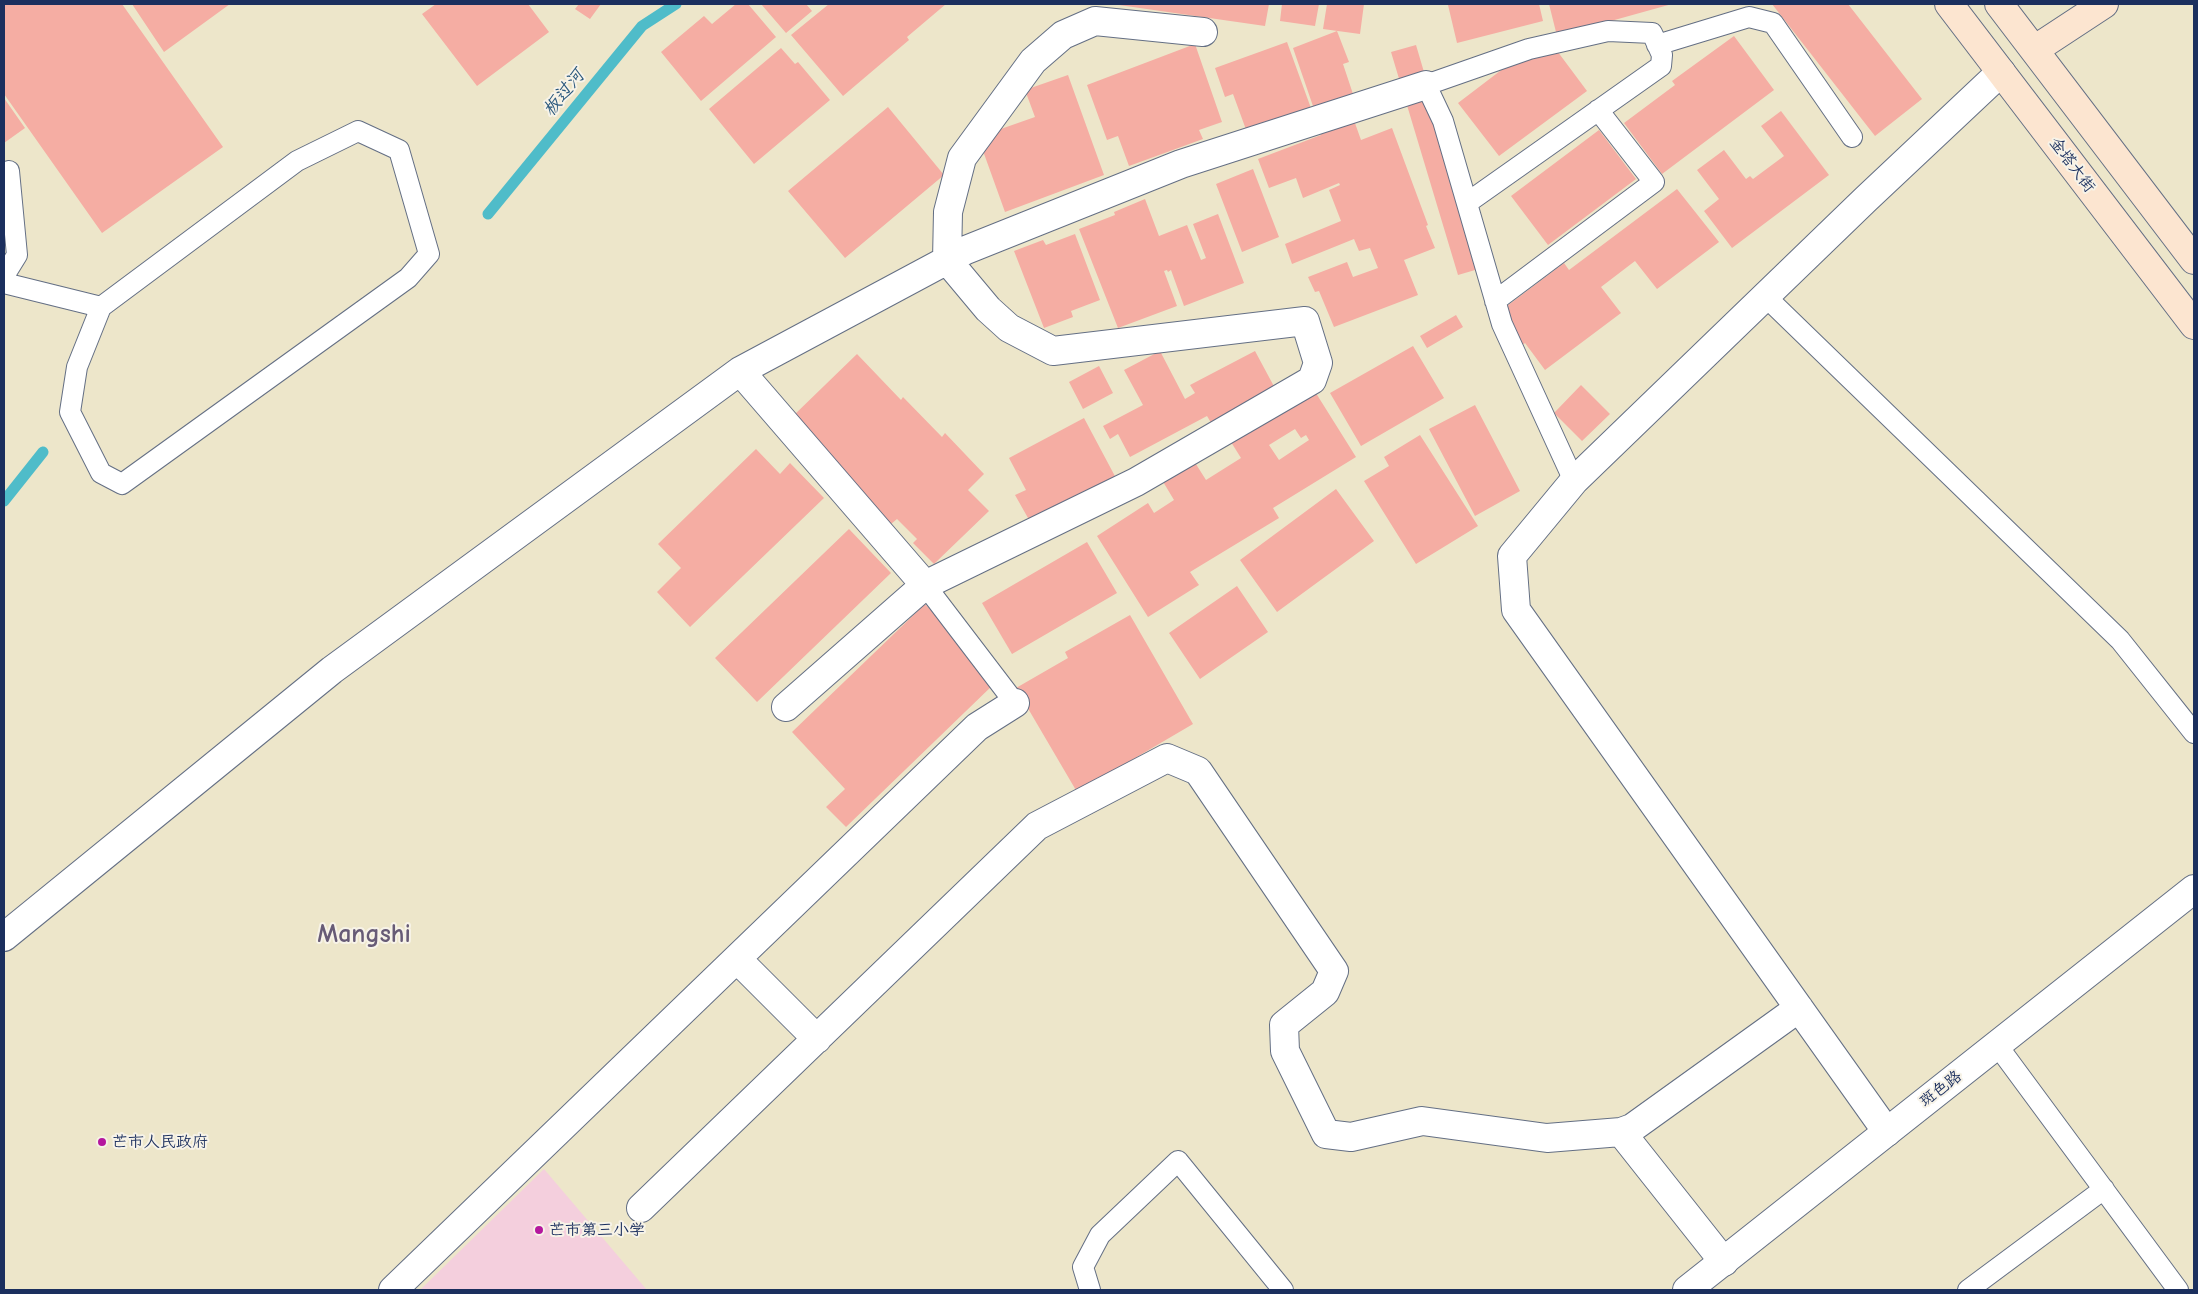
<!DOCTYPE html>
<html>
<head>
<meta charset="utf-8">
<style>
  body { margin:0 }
  #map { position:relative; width:2198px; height:1294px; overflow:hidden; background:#ede6ca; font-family:"Comic Neue",sans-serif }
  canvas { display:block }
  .frame { position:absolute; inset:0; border:5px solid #1b2f5e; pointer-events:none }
</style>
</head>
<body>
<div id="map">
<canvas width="2198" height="1294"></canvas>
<div class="frame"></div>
</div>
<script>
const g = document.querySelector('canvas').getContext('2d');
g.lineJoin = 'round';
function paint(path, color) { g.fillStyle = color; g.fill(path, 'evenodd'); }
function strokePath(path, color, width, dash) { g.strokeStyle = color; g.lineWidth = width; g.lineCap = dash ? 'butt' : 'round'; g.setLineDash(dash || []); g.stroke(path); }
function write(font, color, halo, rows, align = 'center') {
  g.font = font + ' "Comic Neue","LXGW WenKai TC",sans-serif'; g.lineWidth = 4; g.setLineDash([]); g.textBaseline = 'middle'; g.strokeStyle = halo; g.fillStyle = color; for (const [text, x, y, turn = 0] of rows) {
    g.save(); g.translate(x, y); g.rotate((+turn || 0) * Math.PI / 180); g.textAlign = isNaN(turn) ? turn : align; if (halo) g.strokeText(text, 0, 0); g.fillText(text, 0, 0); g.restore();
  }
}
paint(new Path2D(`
  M544,1169l103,121h-227z`), '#f4cfdd');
strokePath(new Path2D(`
  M488,214l154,-188 34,-22
  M4,501l39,-49`), '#4fbcc9', 11);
paint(new Path2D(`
  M4,4h118l101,143 -121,86 -98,-139z
  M132,4h98l-66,48z
  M436,4h92l21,28 -72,54 -55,-72z
  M579,4h22l-11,15 -15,-10z
  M736,4h12l28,33 -75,64 -40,-49 43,-36 8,8z
  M761,4h45l6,7 -26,22z
  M829,4h117l-39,33 2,3 -66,56 -52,-61z
  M1112,4h157l-4,22z
  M1282,4h37l-4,22 -35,-5z
  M1327,4h37l-4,30 -37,-5z
  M1452,4h87l4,17 -86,22 -9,-38z
  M1549,4h123l-115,32z
  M1772,4h76l74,95 -47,37z
  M1337,31l12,31 -6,2 10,30 -39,15 -21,-61z
  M1546,36l41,55 -88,65 -41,-53z
  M1734,36l40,54 -112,84 -38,-51 51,-38 -3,-4z
  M1287,42l25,69 -64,24 -15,-41 -8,3 -10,-29z
  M1195,44l27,78 -23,8 4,9 -74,27 -11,-30 -11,4 -20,-55z
  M1416,45l66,223 -24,7 -67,-223z
  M781,48l14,16 3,-2 32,38 -76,64 -45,-55z
  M1068,75l36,100 -99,37 -27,-75 57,-20 -10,-27z
  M4,98l21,30 -21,15z
  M888,107l56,68 -99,83 -57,-67z
  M1781,111l48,64 -97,73 -28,-37 15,-12 -22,-29 27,-20 22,29 4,-3 3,3 31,-23 -23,-30z
  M1351,112l10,28 31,-12 36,97 -2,1 9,22 -31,12 14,35 -84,32 -15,-36 -4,1 -7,-15 39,-15 6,15 25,-9 -8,-20 -11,3 -5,-12 -62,25 -7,-20 56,-23 -12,-31 11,-5 -1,-2 -36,15 -7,-20 -27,10 -11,-29 63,-24 -4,-11z
  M1599,130l37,49 -88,66 -37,-49z
  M1253,169l26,68 -37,15 -26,-68z
  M1677,189l42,53 -62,47 -22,-28 -34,26 20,26 -76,57 -20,-27 -6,5 -24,-33 69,-52 5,7z
  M1145,199l14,37 28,-11 14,35 5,-2 -13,-34 25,-10 26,69 -60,23 -13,-36 -3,2 -1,-2 -3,1 13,35 -59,22 -39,-99 36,-14 -1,-3z
  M1075,234l25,66 -29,11 2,6 -29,11 -30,-77 29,-11 3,5z
  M1456,315l7,12 -36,21 -7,-12z
  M1413,346l31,52 -83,48 -31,-53z
  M1160,351l25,48 10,-6 -5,-8 65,-34 22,41 -64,34 -6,-10 -77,41 -12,-23 -8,5 -7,-13 40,-21 -19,-35z
  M857,354l44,46 2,-3 39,40 3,-4 39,41 -16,16 21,21 -55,53 -21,-21 4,-4 -20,-20 -6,5 -81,-84 -18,-23z
  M1099,366l14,27 -30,16 -14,-27z
  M1581,385l29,29 -28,27 -28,-28z
  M1314,390l42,67 -83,51 6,10 -89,54 9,13 -51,32 -51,-81 51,-33 6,10 20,-13 -12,-20 32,-19 12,19 35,-22 -10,-16zM1295,429l6,9 5,-3 3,5 -30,20 -10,-15z
  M1475,405l45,86 -45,25 -46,-87z
  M1084,418l33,62 -85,45 -17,-30 11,-5 -17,-32z
  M1420,435l58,91 -62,38 -52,-83 25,-15 -5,-9z
  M756,449l24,25 10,-11 34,35 -134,129 -33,-35 24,-24 -23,-24z
  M1336,489l38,52 -97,71 -37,-52z
  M849,529l42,44 -134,129 -42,-44z
  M1087,542l30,51 -105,61 -30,-51z
  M1237,586l31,46 -68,47 -31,-46z
  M925,604l46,47 24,32 -149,144 -20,-20 19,-18 -53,-57z
  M1130,615l63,109 -116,68 -61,-104 52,-30 -3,-6z`), '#f5ada3');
const service = new Path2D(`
  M1657,45l92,-28 24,6 79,114
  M358,131l41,19 30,104 -21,24 -286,206 -21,-11 -31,-61 7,-45 24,-60 196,-146z
  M1467,203l194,-137 1,-11 -10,-22 -44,-2 -79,18 -103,36 17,36 59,203 72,157
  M4,276l13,-21 -8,-84
  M4,283l97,24
  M1765,296l355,344 74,93
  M1495,301l159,-119 -56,-72
  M925,585l90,118
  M1997,1045l181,245
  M1090,1290l-7,-23 17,-32 78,-74 105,129
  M1968,1290l136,-101`);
const minor = new Path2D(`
  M740,371l185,214
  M786,707l139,-122 211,-103 176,-102 6,-17 -13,-42 -252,30 -44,-23 -21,-19 -41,-49 1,-48 14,-54 71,-97 30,-26 32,-14 108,11
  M4,937l328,-267 408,-299 226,-121 215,-86 245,-79
  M737,959l80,80
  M1621,1132l103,130
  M1887,1132l-371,-522 -4,-54 62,-75 292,-282 135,-127
  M641,1208l396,-382 130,-68 31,13 136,200 -9,21 -41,33 1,26 41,83 25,3 71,-16 125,17 74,-6 11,-4 167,-120
  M393,1290l584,-563 38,-24`);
const tertiary = new Path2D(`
  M1687,1290l507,-401`);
const secondary = new Path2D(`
  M1949,4l245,321
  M1999,4l195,256
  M2034,50l70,-46`);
strokePath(service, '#646f84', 22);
strokePath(minor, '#646f84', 30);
strokePath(tertiary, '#646f84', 30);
strokePath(secondary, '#646f84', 30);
strokePath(service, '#fff', 20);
strokePath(minor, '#fff', 28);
strokePath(tertiary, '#fff', 28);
strokePath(secondary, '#fce5d0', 28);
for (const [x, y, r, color] of [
  [102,1142,5,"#b5179e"],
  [539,1230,5,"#b5179e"]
]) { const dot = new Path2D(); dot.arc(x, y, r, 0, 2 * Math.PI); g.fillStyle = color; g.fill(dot); strokePath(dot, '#f7f3e8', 2); }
write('16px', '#1b2f5e', '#f7f3e8', [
  ["金塔大街",2072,165,53],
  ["斑色路",1941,1089,-38]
]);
write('16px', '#1b2f5e', '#f7f3e8', [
  ["芒市人民政府",112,1142],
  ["芒市第三小学",549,1230]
], 'left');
write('italic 18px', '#2b597e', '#f7f3e8', [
  ["板过河",564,93,-51]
]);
write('bold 26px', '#675b76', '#f7f3e8', [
  ["Mangshi",364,935]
]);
</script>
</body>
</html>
